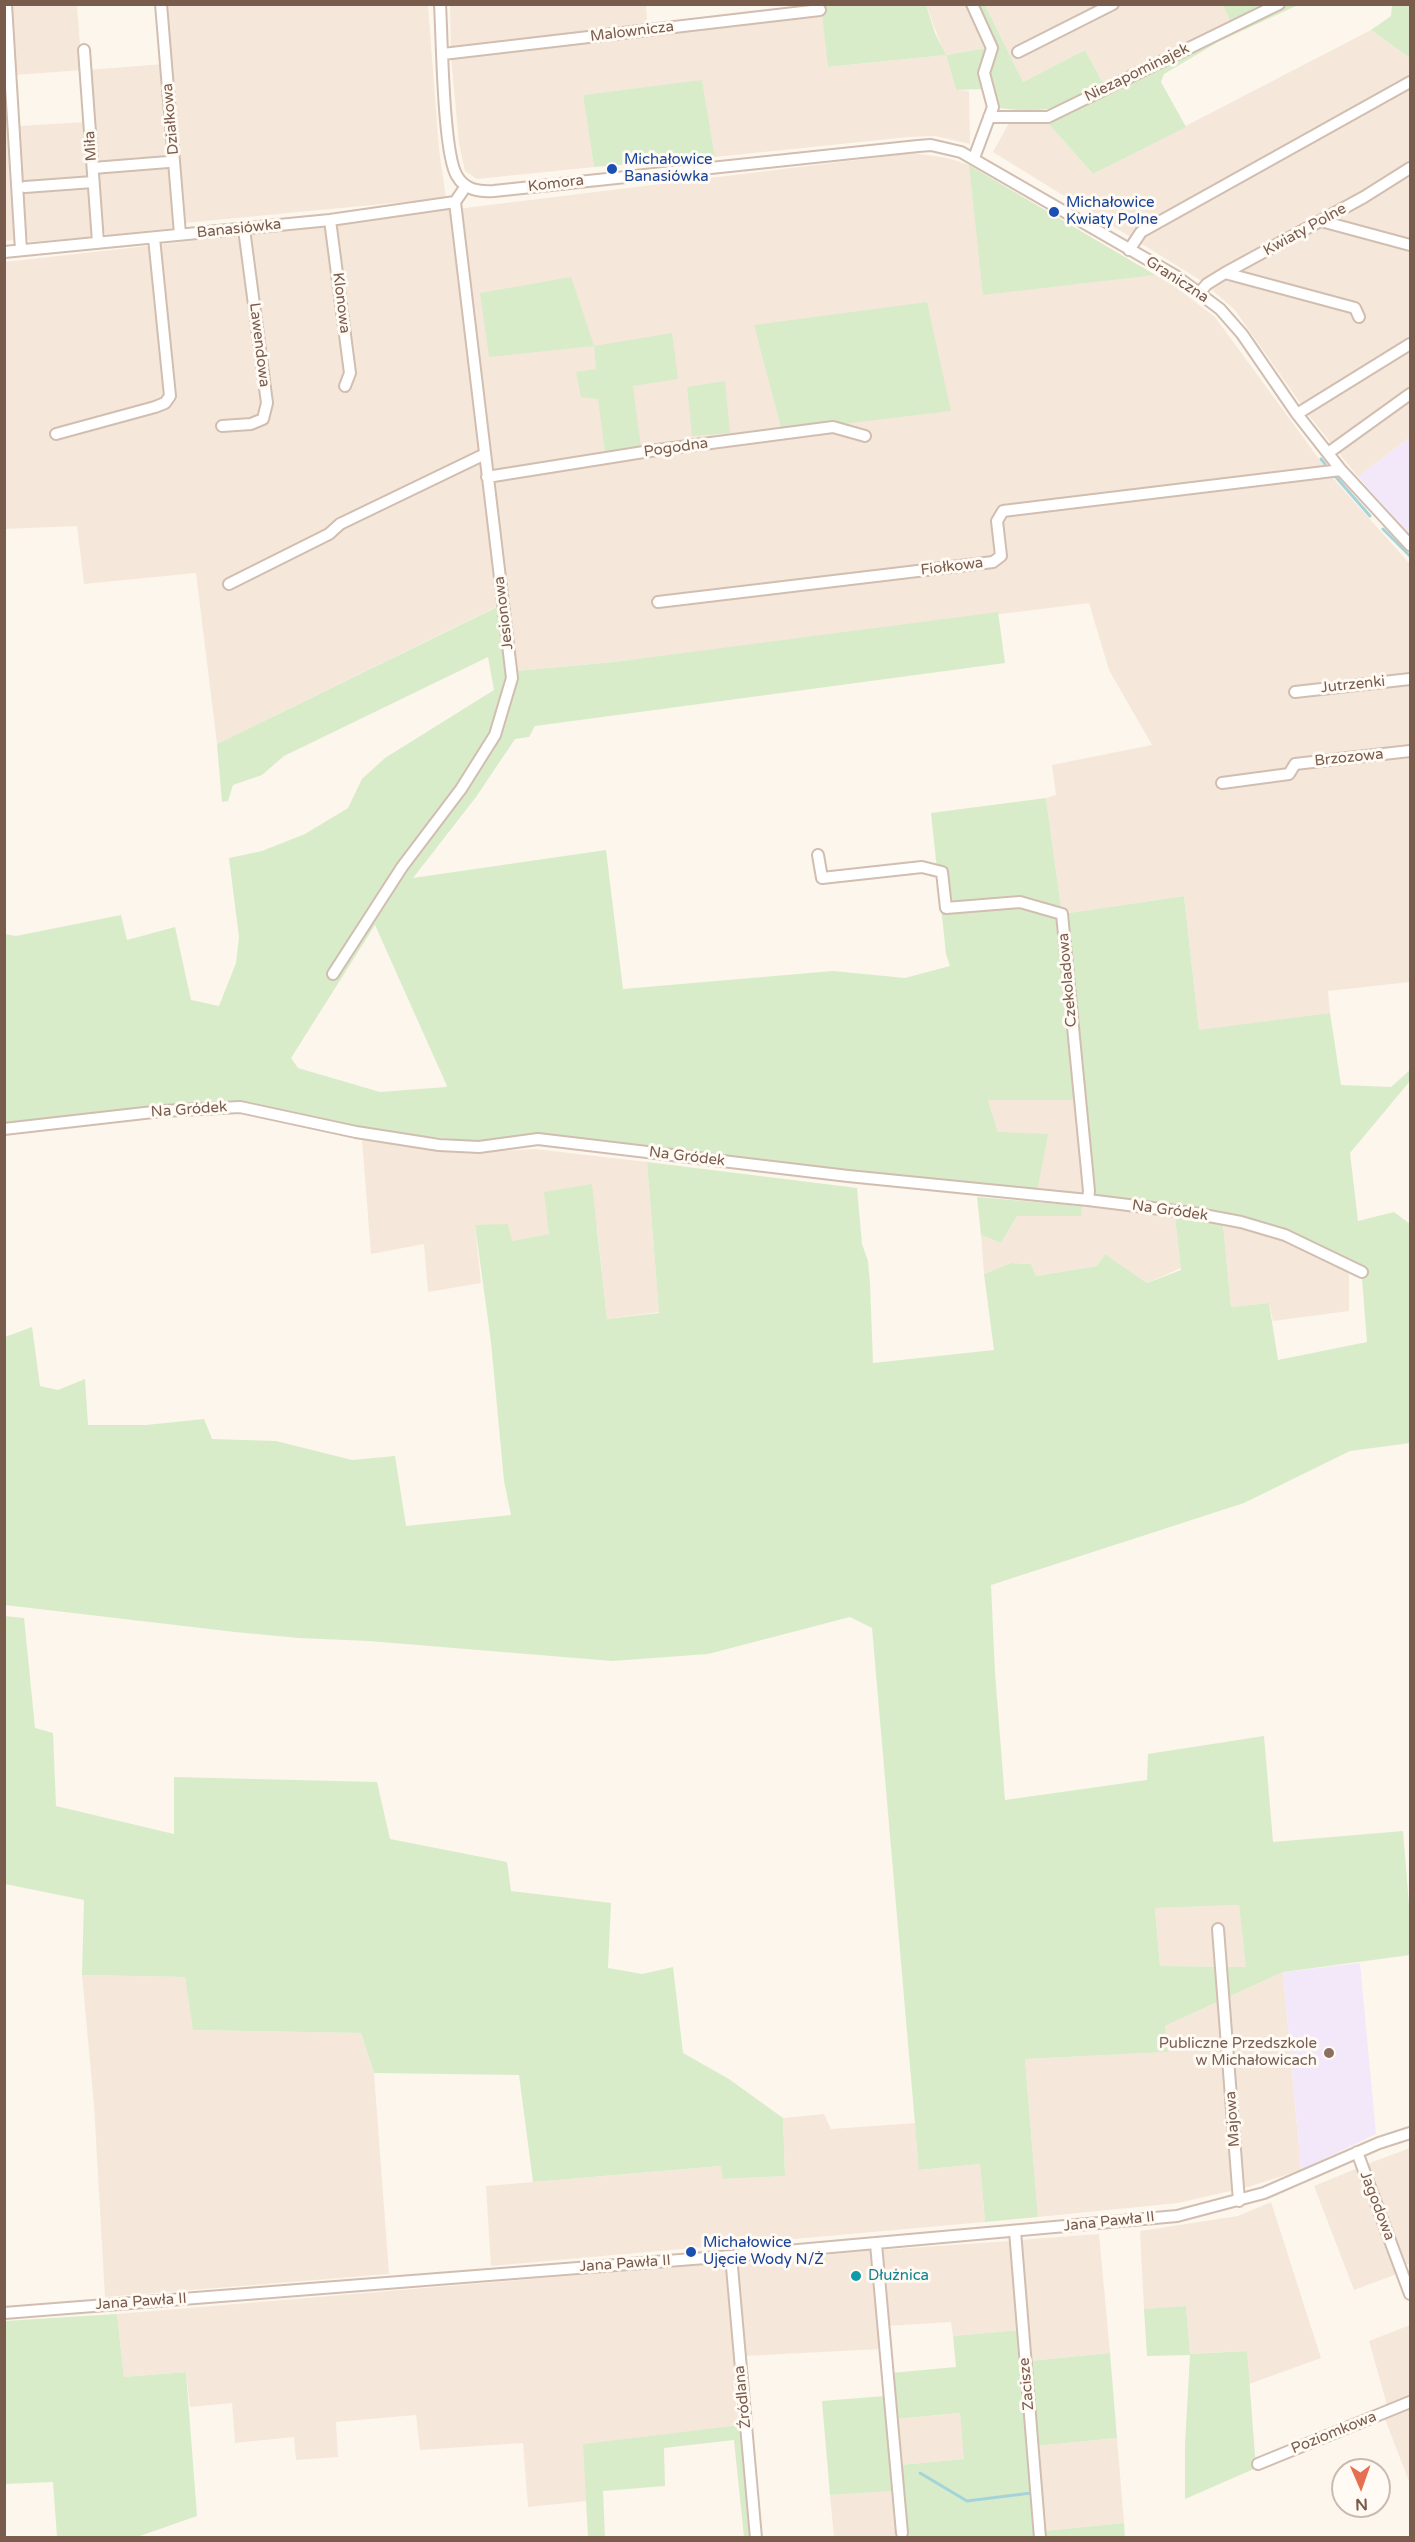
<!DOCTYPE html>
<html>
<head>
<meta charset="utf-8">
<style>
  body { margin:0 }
  #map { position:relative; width:1415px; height:2542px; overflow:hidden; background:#fdf6ec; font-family:"Varela Round",sans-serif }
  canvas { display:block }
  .frame { position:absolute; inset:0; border:6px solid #7a5c4d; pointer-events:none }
  .north { position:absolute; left:1331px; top:2458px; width:60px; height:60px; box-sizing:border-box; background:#fffaf3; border:2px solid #cabbb1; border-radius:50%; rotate:178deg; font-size:16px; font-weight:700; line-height:24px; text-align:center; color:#7a5c4d }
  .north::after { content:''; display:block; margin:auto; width:21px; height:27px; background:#e76f51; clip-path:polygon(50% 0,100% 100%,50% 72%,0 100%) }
</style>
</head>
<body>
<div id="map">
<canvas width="1415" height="2542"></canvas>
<div class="frame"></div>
<div class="north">N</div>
</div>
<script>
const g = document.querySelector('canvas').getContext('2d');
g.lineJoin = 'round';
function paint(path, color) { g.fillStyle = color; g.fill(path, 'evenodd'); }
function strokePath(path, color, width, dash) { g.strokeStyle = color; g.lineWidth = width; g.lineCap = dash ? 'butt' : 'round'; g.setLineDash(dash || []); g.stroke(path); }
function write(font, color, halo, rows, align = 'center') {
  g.font = font + ' "Varela Round",sans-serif'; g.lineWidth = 6; g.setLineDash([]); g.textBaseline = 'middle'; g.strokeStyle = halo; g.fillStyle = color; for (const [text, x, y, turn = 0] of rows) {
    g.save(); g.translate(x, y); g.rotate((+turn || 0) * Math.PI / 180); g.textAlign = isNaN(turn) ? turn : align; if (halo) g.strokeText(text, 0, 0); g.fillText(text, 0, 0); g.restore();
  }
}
paint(new Path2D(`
  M10,5h67l5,65 -67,5 4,51 67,-4 8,111 -5,4 -59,5 -2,-3 -23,2 -1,-185z
  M167,5h261l11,144 7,49 -262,25z
  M450,5h196l1,14 -5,6 179,-20 8,62 116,-12 -19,-50h39l22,43 -41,7 10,35 13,1 1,53 -35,-8 -26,1 -194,20 -13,-76 -119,14 11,72 -117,12 -12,-8 -6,-27 -8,-87z
  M985,5h238l8,18 -127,62 -19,-35 -62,32z
  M1371,30l39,28v379l-52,40 -48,-60 -76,-108 -34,-29 -207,-128 17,-31 37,1 46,52z
  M163,64l12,161 -2,3 -67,7 -3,-5 -15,-160z
  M913,153l35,5 21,7 207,122 39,30 118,161 77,86v418l-82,9 2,22 -131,18 -15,-135 -122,18 -16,-116 10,-3 -4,-30 100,-20 -43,-75 -20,-67 -475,59 -109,10 -9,-65 -279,137 -21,-171 -112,11 -7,-58 -72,3v-267l248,-28z
  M988,1100h96l10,95 -57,-3 -39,-60z
  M362,1140l97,13 76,-4 112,13 12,150 -52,7 -10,-93 -85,15 -37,-16 6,58 -53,9 -4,-48 -53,10z
  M1082,1206l93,11 6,51 -34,15 -42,-29 -8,12 -61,10 -5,-12 -20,-1 -27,11 -3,-39 20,8 16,-27h63z
  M1223,1224l56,14 70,33v40l-76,10 -4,-18 -38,4z
  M1239,1905l8,62 -87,-1 -5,-58z
  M1283,1972l18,198 -53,17 -70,16 -140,14 -13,-158 142,-7 -2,-26z
  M82,1975l103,2 9,53 167,3 13,40 15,201 -284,23 -11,-192z
  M824,2114l7,15 85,-6 4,47 60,-6 5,58 -494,44 -5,-80 236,-20 2,13 61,-3 -2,-58z
  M1410,2148v115l-4,2 -39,-101z
  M1358,2168l39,106 -43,16 -40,-104z
  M1271,2202l50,156 -72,26 -3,-33 -56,3 -4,-47 -42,2 -4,-78 98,-15z
  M1099,2234l11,119 -81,8 -11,-121z
  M1010,2241l9,89 -66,6 -2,-14 -64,4 -7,-76z
  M872,2250l9,99 -137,7 -8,-93z
  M721,2263l6,5 11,112 -5,1 6,45 -155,18 3,57 -59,6 -5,-64 -103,7 -4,-35 -80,7 2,35 -42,3 -2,-23 -59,6 -3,-40 -42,4 -4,-35 -62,5 -7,-63z
  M1410,2325v70l-23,10 -18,-64z
  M1410,2407v77l-25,-65z
  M960,2413l5,46 -65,6 -5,-46z
  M1117,2438l7,85 -80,8 -8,-85z
  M894,2491l4,46h-64l-4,-42z`), '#f5e8da');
paint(new Path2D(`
  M1410,437v98l-52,-58z
  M1360,1963l16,171 -75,36 -18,-198z`), '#f3e8fa');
paint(new Path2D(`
  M821,5h105l9,28 11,22 41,-7 -3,41 -28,1 -10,-35 -118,12z
  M976,5h9l38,77 62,-32 19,35 -48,23 -27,3 -32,-3 -7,-37 7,-26z
  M1223,5h46l-38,18z
  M1287,5h11l-80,37 -54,32 -3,8 25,45 -93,47 -46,-52z
  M1392,5h18v53l-39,-28 20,-14z
  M702,80l13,77 -121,10 -11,-72z
  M969,165l3,2 183,108 -172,20z
  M571,277l23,69 78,-13 6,46 -45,7 8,61 -36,5 -7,-53 -17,-2 -5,-25 20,-3 -2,-23 -105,11 -9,-64z
  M927,302l24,109 -169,20 -28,-106z
  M725,381l5,52 -38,3 -5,-49z
  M497,607l8,65 109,-10 384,-50 7,51 -470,63 -6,11 -14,2 -39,58 -63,81 193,-28 17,139 210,-18 72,7 45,-12 -4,-12 -15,-141 115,-15 16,116 122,-18 15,134 131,-17 11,72 50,2 19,-17v11l-60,72 8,68 36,-9 16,12v219l-60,8 -106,52 -253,82 4,88 10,127 142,-20 1,-26 116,-18 9,106 130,-11 7,86v38l-127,17 -118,54 3,26 -143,7 13,158 -53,5 -5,-58 -61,6 -47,-542 -22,-11 -142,37 -96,7 -243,-20 -70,-3 -64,-6 -230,-27v-268l27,-10 8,59 18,4 27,-11 3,46h58l58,-6 8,20 64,2 76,19 43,-4 11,70 105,-11 -7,-34 -13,-139 -16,-117 33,-1 4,17 37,-7 -5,-42 48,-8 15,135 52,-6 -12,-151 210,26 5,56 6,17 2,22 3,80 121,-13 -10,-76 27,-11 20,1 5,12 61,-10 8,-12 42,29 34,-13 -6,-53 48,7 8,83 38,-4 9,57 89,-18 -5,-63 6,-7 -80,-41 -70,-18 -124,-18 -10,-95h-96l10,32 50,2 -11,58 -501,-59 -56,9 -121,-13 -47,-9 -39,-12 -38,-6 -49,2 -181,19 -1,-189 12,2 105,-21 6,25 48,-13 16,73 28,6 17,-43 3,-26 -10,-79 33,-7 43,-17 43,-26 14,-29 23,-21 109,-68 -6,-33 -204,99 -22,19 -29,10 -5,16 -6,1 -5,-58zM375,925l72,161 -1,1 -66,5 -82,-24 -7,-10zM1239,1905l7,62 -86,-1 -5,-58z
  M977,1197l105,9 -1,10h-64l-16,27 -20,-8z
  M4,1616l20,2 11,110 18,5 3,73 118,28v-57l203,5 13,57 117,23 4,29 100,12 -3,65 34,6 31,-7 10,86 46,26 54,39 2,58 -62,3 -2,-13 -188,16 -14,-107 -145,-2 -13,-40 -168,-3 -8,-53 -103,-2 2,-75 -79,-16z
  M1186,2306l4,48 57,-3 9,117 -71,31v-56l5,-88 -43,1 -3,-47z
  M117,2314l7,63 62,-5 11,144 -60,21h-80l-4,-55 -48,2v-163z
  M1019,2330l17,207h-130l-6,-72 64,-6 -4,-46 -65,6 -4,-46 65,-6 -3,-31z
  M1110,2353l7,85 -81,8 -7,-85z
  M885,2396l9,95 -64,4 -8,-94z
  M741,2425l12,112h-9l-10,-97 -70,8 1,38 -62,5 2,46h-17l-5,-93z
  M1124,2523l1,14h-81v-6z`), '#d8ecc9');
strokePath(new Path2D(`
  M1321,459l4,5
  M1335,476l35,40
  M1383,529l27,27
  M920,2473l47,28 64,-8`), '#a5d3da', 3);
const minor = new Path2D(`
  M6,4l15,246
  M161,4l19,230
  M440,4c2,33 3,150 17,172 8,14 22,16 37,15l424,-45 13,-1 30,7 215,124 44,33 22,25 55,80 44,56 69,75
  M972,4l20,44 -8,25 9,34 -19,51
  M84,50l14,192
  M1018,52l95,-48
  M443,54l377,-44
  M989,117h59l231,-113
  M93,168l75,-6
  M25,187l68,-5
  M330,220l20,153 -5,13
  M1321,221l89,24
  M1129,250l12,-18 269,-150
  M4,252l326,-32 125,-18 11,-16
  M1225,273l130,35 4,9
  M1200,292l7,-8 18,-11 139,-76 46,-29
  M1297,414l113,-70
  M222,426l29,-2 12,-5 4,-16 -23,-174
  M56,434l99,-27 10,-4 5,-7 -16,-158
  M1328,453l82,-59
  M487,477l163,-26 183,-24 32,9
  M229,584l100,-50 11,-10 145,-70
  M658,602l335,-40 8,-6 -4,-35 6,-10 338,-41
  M1295,692l115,-13
  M1222,783l67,-9 6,-10 115,-13
  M818,855l4,23 100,-11 20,5 4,36 74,-6 42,12 27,277 -1,9
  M333,974l69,-107 59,-78 34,-54 17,-57 -57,-476
  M4,1129l158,-18 78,-4 116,25 83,13 40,2 59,-8 310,37 240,24 105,13 48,9 44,13 77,37
  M1218,1929l21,272
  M1357,2152l53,142
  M1015,2231l25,307
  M876,2244l26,289
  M731,2256l25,282
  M4,2313l727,-57 446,-40 87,-23 115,-50 31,-10
  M1258,2464l152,-62`);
strokePath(minor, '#d1beb0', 14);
strokePath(minor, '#fff', 10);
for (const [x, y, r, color] of [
  [612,169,6,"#1a4fb4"],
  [1054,212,6,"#1a4fb4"],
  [1329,2053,6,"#8d6e63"],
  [691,2252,6,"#1a4fb4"],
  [856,2276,6,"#0f9aa8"]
]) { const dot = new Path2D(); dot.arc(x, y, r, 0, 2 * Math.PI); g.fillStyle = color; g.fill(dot); strokePath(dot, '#fffaf3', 2); }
write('15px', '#7a5c4d', '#fffaf3', [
  ["Malownicza",632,32,-7],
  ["Niezapominajek",1137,73,-26],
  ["Działkowa",171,119,-95],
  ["Miła",91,146,-94],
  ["Komora",556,184,-7],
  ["Banasiówka",239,229,-6],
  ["Kwiaty Polne",1305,230,-29],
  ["Graniczna",1177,280,33],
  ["Klonowa",341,303,83],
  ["Lawendowa",259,345,83],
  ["Pogodna",676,448,-8],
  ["Fiołkowa",952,567,-7],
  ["Jesionowa",504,613,-97],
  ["Jutrzenki",1353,685,-6],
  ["Brzozowa",1349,758,-6],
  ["Czekoladowa",1068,980,-95],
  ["Na Gródek",189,1110,-4],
  ["Na Gródek",687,1157,7],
  ["Na Gródek",1170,1211,8],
  ["Majowa",1233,2119,-94],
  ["Jagodowa",1377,2206,69],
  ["Jana Pawła II",1109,2222,-6],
  ["Jana Pawła II",625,2264,-4],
  ["Jana Pawła II",141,2302,-4],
  ["Zacisze",1027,2384,-95],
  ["Źródlana",743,2397,-96],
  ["Poziomkowa",1334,2433,-22]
]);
write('15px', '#164399', '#fffaf3', [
  ["Michałowice",624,160],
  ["Banasiówka",624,177],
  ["Michałowice",1066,203],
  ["Kwiaty Polne",1066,220],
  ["Michałowice",703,2243],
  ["Ujęcie Wody N/Ż",703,2260]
], 'left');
write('15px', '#785e54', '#fffaf3', [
  ["Publiczne Przedszkole",1317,2044],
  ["w Michałowicach",1317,2061]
], 'right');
write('15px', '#0d838f', '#fffaf3', [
  ["Dłużnica",868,2276]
], 'left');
</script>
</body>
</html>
